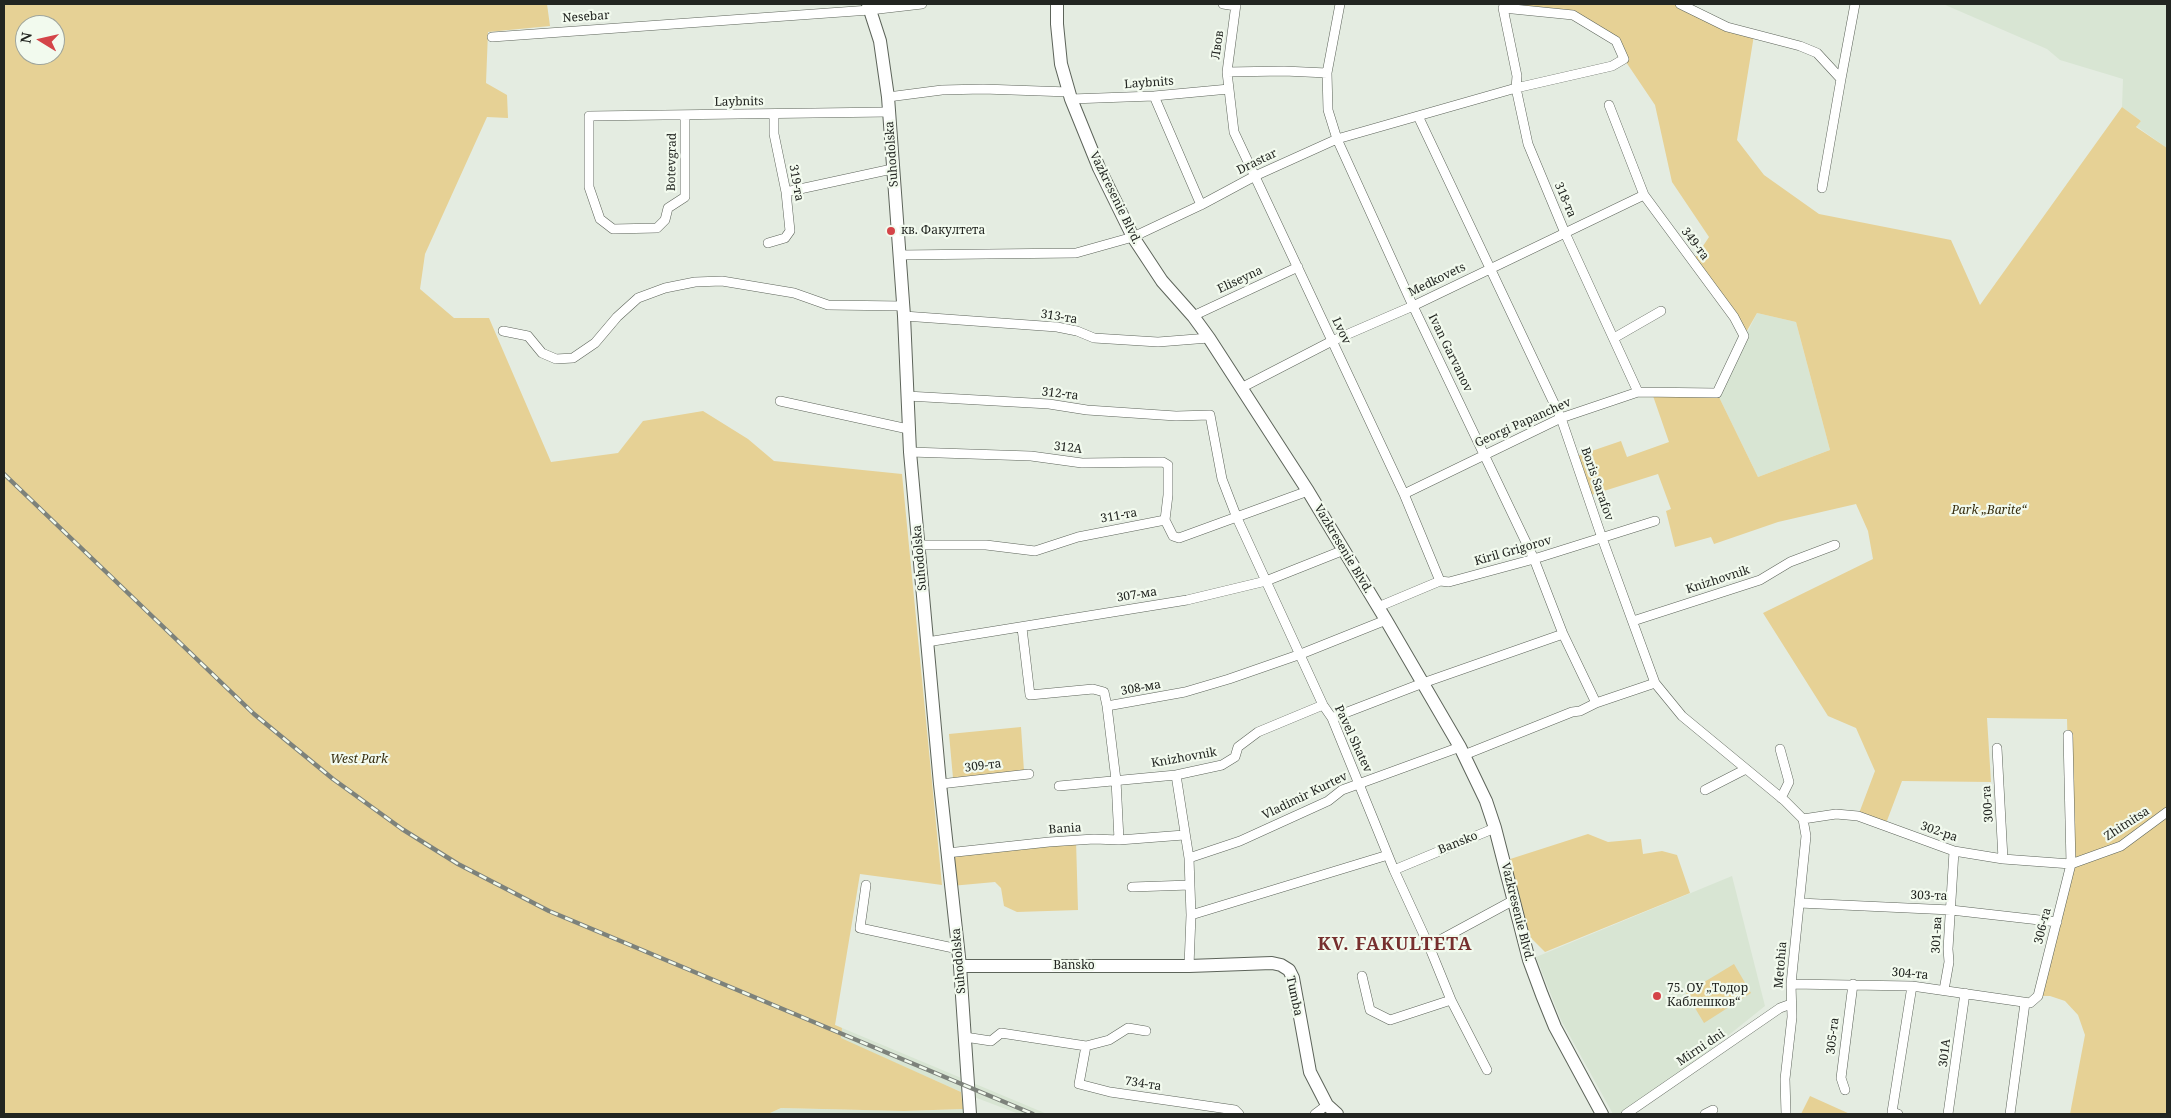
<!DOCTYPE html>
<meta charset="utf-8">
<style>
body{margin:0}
#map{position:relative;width:2171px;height:1118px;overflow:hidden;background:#e4ece1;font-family:"Noto Serif",serif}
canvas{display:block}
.frame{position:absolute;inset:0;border:5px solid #222521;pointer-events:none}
.north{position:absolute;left:15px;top:15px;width:50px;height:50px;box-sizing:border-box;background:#f2faee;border:1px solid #9fa59c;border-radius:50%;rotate:279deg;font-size:14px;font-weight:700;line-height:20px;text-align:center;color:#222521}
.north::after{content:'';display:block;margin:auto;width:18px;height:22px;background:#d44448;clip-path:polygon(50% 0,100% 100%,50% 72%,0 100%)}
</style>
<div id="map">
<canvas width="2171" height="1118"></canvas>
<div class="frame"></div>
<div class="north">N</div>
</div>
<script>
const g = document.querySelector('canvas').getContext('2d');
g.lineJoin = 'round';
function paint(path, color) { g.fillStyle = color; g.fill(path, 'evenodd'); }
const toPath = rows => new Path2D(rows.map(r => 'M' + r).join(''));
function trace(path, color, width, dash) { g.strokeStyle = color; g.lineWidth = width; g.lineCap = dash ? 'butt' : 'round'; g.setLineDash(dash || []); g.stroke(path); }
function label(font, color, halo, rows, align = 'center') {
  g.font = font + ' "Noto Serif",serif'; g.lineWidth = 4.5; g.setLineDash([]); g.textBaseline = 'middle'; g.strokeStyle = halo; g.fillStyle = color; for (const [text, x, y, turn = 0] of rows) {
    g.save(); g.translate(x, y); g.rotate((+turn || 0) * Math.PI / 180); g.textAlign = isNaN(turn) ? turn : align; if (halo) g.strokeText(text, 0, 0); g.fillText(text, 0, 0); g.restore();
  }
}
paint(toPath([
 [1943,4,2167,4,2167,148,2136,126,2141,121,2122,107,2123,79,2060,60,2047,49],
 [1757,313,1796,322,1830,450,1758,477,1717,393],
 [4,467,835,1025,1047,1114,1019,1114,961,1092,767,1006],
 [1732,876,1765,1006,1690,1066,1620,1114,1613,1114,1561,1020,1536,957],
 [781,1108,906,1111,963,1109,963,1114,768,1114]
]), '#d8e5d3');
paint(toPath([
 [4,4,547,4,550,26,488,32,486,83,507,95,508,118,487,117,425,254,420,289,454,318,489,318,551,462,618,453,643,421,703,411,748,439,774,461,902,474,942,885,860,874,835,1025,842,1028,841,1038,961,1092,963,1109,904,1111,781,1108,768,1114,4,1114],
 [25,25,55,25,55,55,25,55],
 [1499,4,1680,4,1754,35,1737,140,1764,175,1819,214,1951,240,1980,305,2122,107,2141,121,2136,127,2167,148,2167,1114,2070,1114,2085,1035,2078,1015,2065,1001,2050,996,2038,996,2071,864,2067,719,1987,718,1991,782,1902,781,1885,826,1858,816,1875,771,1856,728,1828,716,1763,613,1873,559,1868,531,1856,504,1778,522,1714,544,1711,537,1675,547,1666,511,1671,509,1658,474,1588,496,1574,457,1621,441,1627,457,1669,442,1652,393,1717,393,1758,477,1830,450,1796,322,1757,313,1744,336,1693,261,1709,237,1672,182,1655,105,1624,59,1616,41,1573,15,1503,8],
 [1021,727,1024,771,953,778,949,734],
 [1588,834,1608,842,1641,839,1643,854,1662,851,1677,855,1690,893,1545,952,1521,928,1504,861],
 [1076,840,1078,910,1017,912,1004,906,1001,888,995,882,951,886,947,853],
 [1734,964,1751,993,1704,1023,1686,993],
 [1810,1096,1850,1114,1801,1114]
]), '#e6d195');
const street = toPath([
 [1223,4,1236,6],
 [1236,4,1227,72,1234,132,1404,494,1440,581],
 [1340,4,1327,73,1328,110,1337,139,1413,306,1534,559,1563,634,1596,703],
 [1680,4,1727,27,1800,46,1817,53,1841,79,1822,188],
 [492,37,870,10,922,4],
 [1227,72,1284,71,1327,73],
 [1841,79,1855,4],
 [1154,96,1201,205],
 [888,97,942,90,983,89,1069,92],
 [1071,99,1154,96,1229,89],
 [685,115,685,197,668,208,665,220,657,228,613,229,600,219,589,187,589,116,889,112],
 [1418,116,1561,418,1602,538,1655,683,1682,716,1785,801,1803,819],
 [786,192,892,169],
 [768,243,785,238,790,231,786,192,774,134,774,114],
 [899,255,1076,253,1133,237,1201,205,1255,176,1337,139,1516,88,1612,66,1624,59,1616,41,1573,15,1503,8,1517,76,1516,88,1528,144,1565,233,1638,392],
 [904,316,1057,327,1077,331,1094,338,1158,342,1209,338],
 [1193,316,1298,267],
 [503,331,528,336,542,353,556,359,573,358,595,343,617,317,638,298,665,288,695,282,722,281,794,293,828,305,903,306],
 [1614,338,1661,311],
 [1241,388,1332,341,1413,306,1644,195],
 [907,396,1049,404,1087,410,1176,416,1210,415,1222,479,1237,518,1323,705,1332,718,1394,870,1429,946,1451,1000,1487,1070],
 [780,401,908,429],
 [910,452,1031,456,1082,463,1163,462,1168,465,1168,495,1165,520],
 [1404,494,1561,418,1638,392,1717,393,1744,336,1734,317,1644,195,1609,105],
 [1165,520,1173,536,1179,538,1308,491],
 [919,545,986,545,1035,551,1078,537,1165,520],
 [1378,607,1440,581,1449,582,1534,559,1655,521],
 [1633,621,1760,580,1790,562,1835,545],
 [1022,628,1030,695,1093,689,1104,692,1107,706,1116,780,1119,840],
 [927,642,1187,600,1266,581,1344,550],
 [1107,706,1185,692,1229,679,1301,654,1386,620],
 [1332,718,1423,683,1563,634],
 [1997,748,2003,859],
 [1780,749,1789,782,1781,798],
 [1464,755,1572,712,1580,711,1596,703,1655,683],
 [1176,775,1189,858,1191,915,1189,966],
 [940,784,1029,774],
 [1059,786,1176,775,1222,765,1235,757,1238,747,1258,732,1323,705],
 [1705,790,1746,769],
 [1803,819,1836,814,1858,816,1954,851,2003,859,2071,864,2121,846,2167,812],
 [947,853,1049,842,1094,839,1119,840,1184,835],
 [1189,858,1240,841,1328,801,1342,790,1460,747],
 [1394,870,1495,828],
 [866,885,860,928,958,949],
 [1132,887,1190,885],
 [1799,903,1951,910,2057,922],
 [1191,915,1388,855],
 [1429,946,1514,900],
 [1362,976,1370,1010,1390,1020,1451,1000],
 [1791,984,1912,986,2030,1003,2038,996,2071,864,2068,735],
 [1944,990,1949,962,1948,949,1954,851],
 [965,1037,991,1041,1001,1033,1086,1046,1109,1040,1128,1028,1146,1031],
 [1086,1046,1079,1084,1110,1092,1235,1110,1239,1114],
 [1845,1090,1841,1078,1853,984],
 [1315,1114,1327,1105],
 [1626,1114,1780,1008,1791,1004],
 [1705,1114,1713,1110],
 [1786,1114,1785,1079,1792,1017,1791,984,1806,836,1803,819],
 [1898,1114,1892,1112,1912,986],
 [1948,1114,1965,993],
 [2010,1114,2025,1003]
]);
const secondary = toPath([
 [868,4,880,41,888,97,904,316,910,452,940,784,960,966,970,1114],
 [1057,4,1057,24,1061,64,1071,99,1099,168,1133,237,1162,281,1193,316,1209,338,1308,491,1386,620,1460,747,1486,801,1495,828,1529,960,1542,995,1555,1027,1602,1114],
 [960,966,1189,966,1272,963,1281,965,1289,970,1293,978,1310,1072,1327,1105,1337,1114]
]);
trace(street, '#5d645a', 10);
trace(secondary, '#5d645a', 14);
trace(street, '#fff', 9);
trace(secondary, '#fff', 12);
const rail = toPath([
 [4,474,254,714,333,779,402,829,458,864,549,911,1033,1114]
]);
trace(rail, '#7d827b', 4.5);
trace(rail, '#f2faee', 2.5, [8]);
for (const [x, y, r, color] of [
 [891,231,5,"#d44448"],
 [1657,996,5,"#d44448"]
]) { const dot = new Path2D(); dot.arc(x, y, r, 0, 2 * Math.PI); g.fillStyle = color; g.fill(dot); trace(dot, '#f2faee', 2); }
label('12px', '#222521', '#f2faee', [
 ["Nesebar",586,17,-4],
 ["Лвов",1218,45,-82],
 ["Laybnits",1149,83,-4],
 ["Laybnits",739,102,-1],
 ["Suhodolska",892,154,-94],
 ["Botevgrad",672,162,-89],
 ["Drastar",1257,162,-26],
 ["319-та",796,183,80],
 ["Vazkresenie Blvd.",1115,198,64],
 ["318-та",1565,200,67],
 ["349-та",1695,244,53],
 ["Eliseyna",1240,280,-25],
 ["Medkovets",1437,280,-26],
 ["313-та",1059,317,9],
 ["Lvov",1341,331,65],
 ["Ivan Garvanov",1450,353,64],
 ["312-та",1060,394,7],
 ["Georgi Papanchev",1523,423,-24],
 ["312А",1068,448,7],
 ["Boris Sarafov",1597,484,71],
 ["311-та",1119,516,-10],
 ["Vazkresenie Blvd.",1343,549,59],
 ["Kiril Grigorov",1513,551,-16],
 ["Suhodolska",920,558,-95],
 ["Knizhovnik",1718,580,-18],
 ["307-ма",1137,595,-9],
 ["308-ма",1141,688,-10],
 ["Pavel Shatev",1353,739,65],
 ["Knizhovnik",1184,758,-10],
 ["309-та",983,766,-7],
 ["Vladimir Kurtev",1305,796,-26],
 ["300-та",1988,804,-94],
 ["Zhitnitsa",2127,824,-33],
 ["Bania",1065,829,-4],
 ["302-ра",1939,832,19],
 ["Bansko",1458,843,-22],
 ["303-та",1929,896,2],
 ["Vazkresenie Blvd.",1517,912,76],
 ["306-та",2043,926,-76],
 ["301-ва",1937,935,-87],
 ["Suhodolska",959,961,-95],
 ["Metohia",1781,965,-85],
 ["Bansko",1074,966],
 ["304-та",1910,974,5],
 ["Tumba",1294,996,78],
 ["305-та",1833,1036,-83],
 ["Mirni dni",1701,1048,-34],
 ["301А",1945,1053,-83],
 ["734-та",1143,1084,9]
]);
label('12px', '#222521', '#f2faee', [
 ["кв. Факултета",901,231],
 ["75. ОУ „Тодор",1667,989],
 ["Каблешков“",1667,1003]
], 'left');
label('italic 12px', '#362c0d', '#f2faee', [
 ["Park „Barite“",1989,511],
 ["West Park",359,760]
]);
g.letterSpacing = '1px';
label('bold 18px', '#762f2e', '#f2faee', [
 ["KV. FAKULTETA",1395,945]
]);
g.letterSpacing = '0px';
</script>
